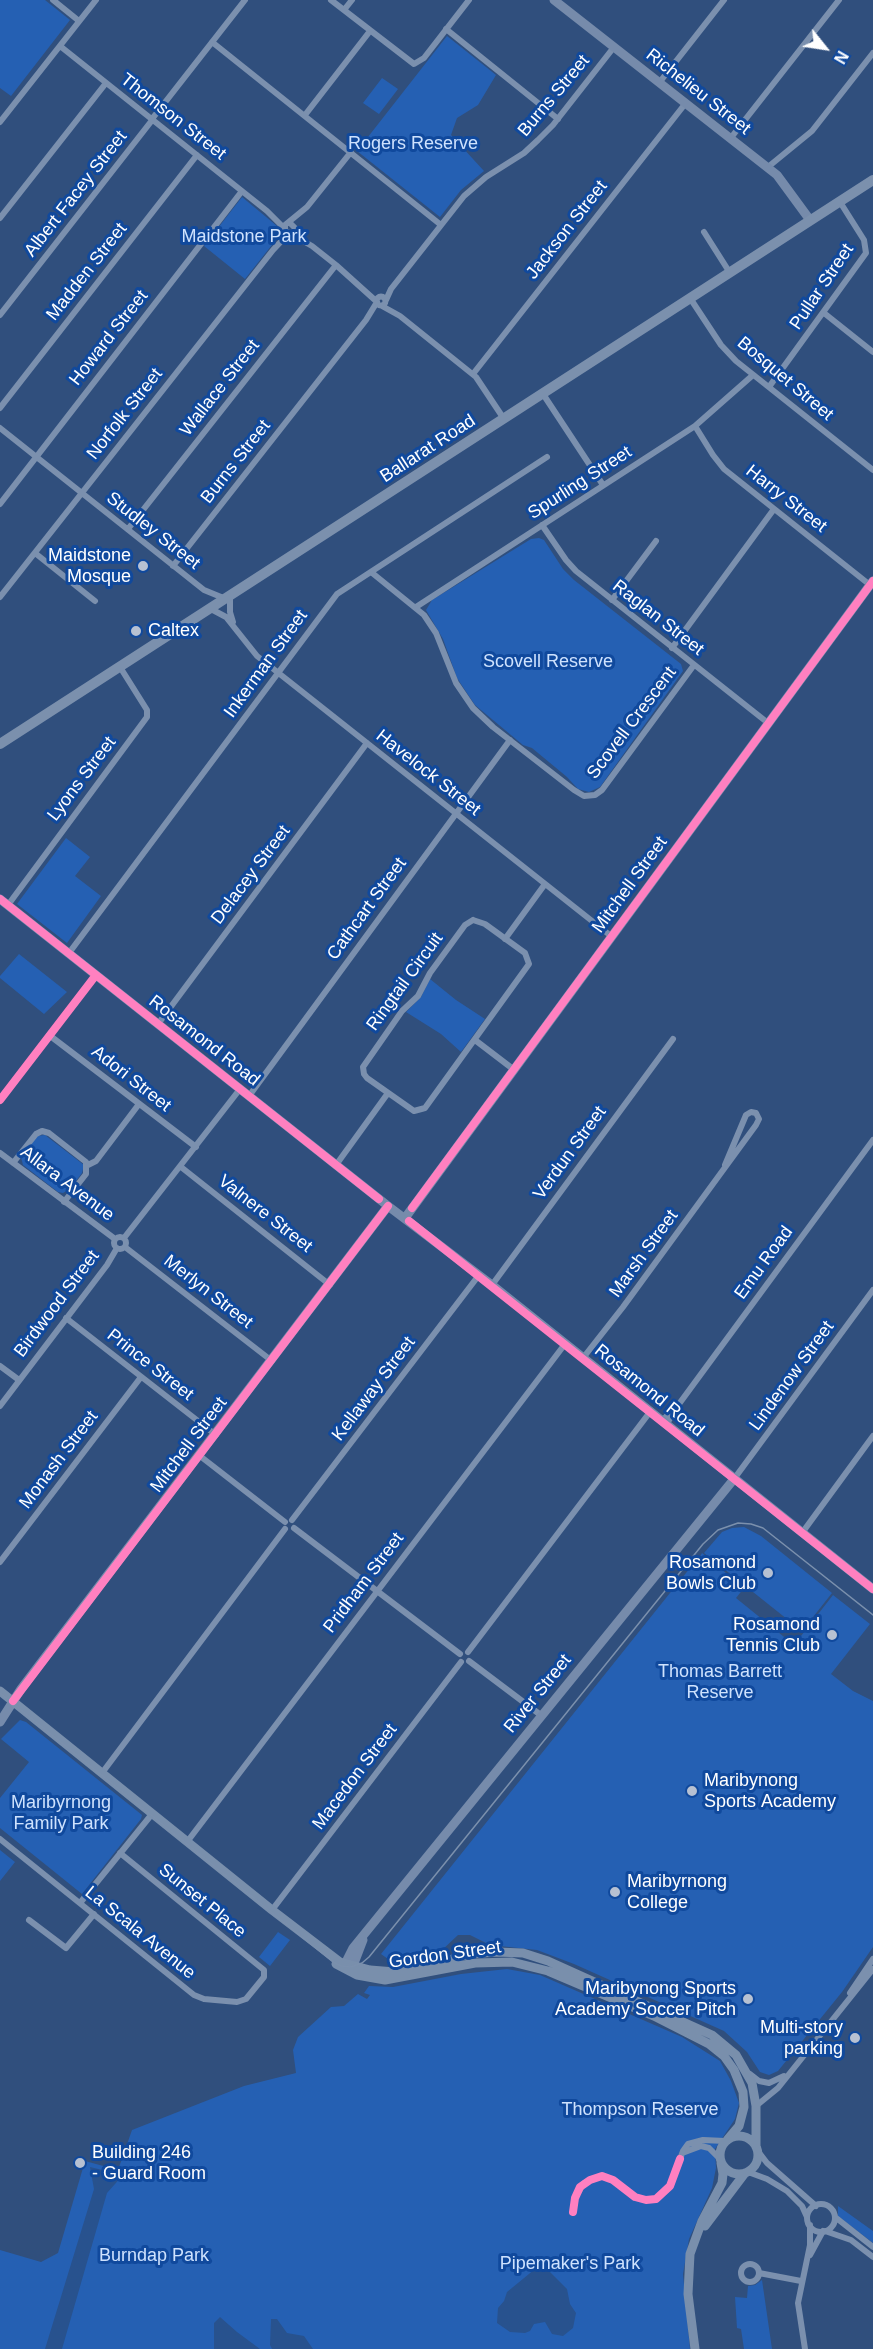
<!DOCTYPE html>
<style>
body{margin:0}
#map{position:relative;width:873px;height:2349px;overflow:hidden;background:#304f7d;font-family:Helvetica,sans-serif}
canvas{display:block}
.north{position:absolute;left:795px;top:18px;width:60px;height:60px;-webkit-text-stroke:4px #10499d;paint-order:stroke;rotate:120deg;font-size:16px;font-weight:700;line-height:24px;text-align:center;color:#fff}
.north::after{content:'';display:block;margin:auto;width:21px;height:27px;background:#fff;clip-path:polygon(50% 0,100% 100%,50% 72%,0 100%)}
</style>
<div id="map">
<canvas width="873" height="2349"></canvas>
<div class="north">N</div>
</div>
<script>
const g = document.querySelector('canvas').getContext('2d');
g.lineJoin = 'round';
function paint(path, color) { g.fillStyle = color; g.fill(path, 'evenodd'); }
const toPath = rows => new Path2D(rows.map(r => 'M' + r).join(''));
function trace(path, color, width, dash) { g.strokeStyle = color; g.lineWidth = width; g.lineCap = dash ? 'butt' : 'round'; g.setLineDash(dash || []); g.stroke(path); }
function label(font, color, halo, rows, align = 'center') {
  g.font = font + ' Helvetica,sans-serif'; g.lineWidth = 6; g.setLineDash([]); g.textBaseline = 'middle'; g.strokeStyle = halo; g.fillStyle = color; for (const [text, x, y, turn = 0] of rows) {
    g.save(); g.translate(x, y); g.rotate((+turn || 0) * Math.PI / 180); g.textAlign = isNaN(turn) ? turn : align; if (halo) g.strokeText(text, 0, 0); g.fillText(text, 0, 0); g.restore();
  }
}
paint(toPath([
 [0,0,45,0,70,20,11,96,0,88],
 [447,36,496,75,478,105,457,118,451,135,484,171,461,190,440,217,357,151],
 [382,78,398,89,379,114,363,103],
 [242,197,283,231,245,279,204,246],
 [539,538,544,540,563,569,574,580,681,664,683,671,600,787,589,792,578,789,567,777,532,748,523,745,475,705,457,678,443,639,426,610,432,600,531,539],
 [66,838,90,857,75,876,101,896,67,943,17,904],
 [19,954,67,992,44,1014,0,978,0,976],
 [430,979,456,1000,485,1019,461,1052,441,1034,406,1012,421,997],
 [45,1135,84,1165,82,1173,70,1189,63,1193,58,1192,23,1165,21,1157,37,1136],
 [744,1527,761,1536,832,1593,802,1631,704,1553,722,1532,732,1528],
 [702,1553,744,1588,736,1598,794,1645,833,1595,870,1624,831,1674,853,1691,873,1701,873,1947,842,1992,778,2071,769,2075,760,2072,747,2052,724,2031,574,1964,537,1950,490,1945,470,1935,458,1935,440,1952,395,1964,381,1954,694,1563,696,1564],
 [20,1720,26,1722,142,1815,141,1819,82,1894,0,1828,0,1798,29,1762,1,1739],
 [0,1850,15,1862,0,1881],
 [278,1932,290,1940,270,1966,259,1957],
 [507,1969,540,1975,682,2037,720,2061,731,2081,739,2103,735,2119,715,2149,716,2168,712,2188,689,2239,683,2274,690,2349,0,2349,0,2250,41,2262,58,2253,85,2161,118,2170,132,2130,244,2086,296,2073,293,2050,298,2037,331,2007,344,2006,358,1994,367,1999,370,1995,364,1993,369,1986,393,1987,461,1974],
 [838,2206,873,2231,873,2243,838,2216],
 [762,2280,772,2349,744,2349,741,2329,737,2328,735,2297,747,2298,748,2286,755,2285]
]), '#2560b3');
paint(toPath([
 [90,2167,123,2175,107,2193,62,2349,45,2349,94,2189],
 [535,2269,549,2271,567,2289,570,2304,576,2313,573,2328,563,2336,552,2334,545,2322,534,2324,530,2331,525,2333,510,2332,497,2323,498,2308,504,2301,507,2292],
 [220,2317,237,2332,260,2349,214,2349,214,2323],
 [271,2319,277,2319,287,2333,304,2336,313,2349,272,2349,270,2345]
]), '#28528e');
trace(toPath([
 [53,0,79,21],
 [331,0,414,64,424,58,469,0],
 [344,10,352,0],
 [446,29,558,119],
 [212,42,441,225],
 [60,46,267,211,284,228],
 [659,83,724,0],
 [305,115,370,31],
 [152,119,245,0],
 [0,122,96,0],
 [730,139,839,0],
 [768,167,812,131,873,53],
 [0,218,106,83],
 [290,223,295,228,294,232,290,234,285,230,285,225,307,207,351,152],
 [704,232,730,273],
 [291,234,312,246,336,265,376,301],
 '376.5 301a4.5 4.5 0 1 1 9 0a4.5 4.5 0 1 1-9 0Z',
 [690,298,721,345,736,361,873,470],
 [386,300,391,289,464,196,486,177,524,153,538,140,553,125,614,47],
 [382,306,400,316,476,377,504,419],
 [824,313,873,352],
 [0,315,153,119],
 [473,374,685,104],
 [769,387,866,253,864,240,840,202],
 [543,394,603,485],
 [0,408,197,155],
 [695,426,713,455,724,469,870,585],
 [0,428,204,590,226,599],
 [0,504,242,191],
 [542,525,566,560,576,571,768,723],
 [128,529,336,265],
 [35,553,95,601],
 [173,566,366,320,377,302],
 [371,572,424,615,436,633,456,683,473,708,493,727,574,790,584,796,595,795,602,790,694,665],
 [0,597,273,250,288,234],
 [230,597,230,612,233,622],
 [612,600,656,541],
 [416,607,695,426,753,375],
 [211,609,226,617,257,656,611,936],
 [672,648,774,509],
 [8,905,147,717,147,710,120,667],
 [473,920,485,924,525,953,529,964,425,1108,414,1111,367,1078,364,1074,363,1067,402,1011,418,996,430,973,465,925,473,920],
 [505,939,545,884],
 [69,953,337,594,547,457],
 [158,1024,367,743],
 [49,1035,196,1147],
 [475,1040,513,1069],
 [249,1096,510,740],
 [0,1100,96,975],
 [0,1153,115,1239],
 [13,1163,36,1134,42,1131,49,1133,86,1162,86,1174,64,1202],
 [88,1165,96,1161,139,1104],
 [336,1165,388,1093],
 [181,1167,330,1285],
 '114 1243a6 6 0 1 1 12 0a6 6 0 1 1-12 0Z',
 [124,1238,240,1089],
 [125,1247,272,1361],
 [492,1285,673,1039],
 [66,1318,216,1435],
 [583,1358,623,1307,756,1125,759,1119,756,1113,751,1112,746,1115,725,1165],
 [0,1366,19,1380],
 [0,1406,107,1265,117,1248],
 [662,1421,676,1406],
 [666,1425,679,1404,873,1140],
 [200,1456,285,1522],
 [734,1479,873,1290],
 [292,1520,479,1275],
 [294,1528,460,1654],
 [802,1533,873,1436],
 [0,1562,141,1377],
 [468,1652,650,1412],
 [469,1661,542,1716],
 [102,1773,285,1529],
 [0,1839,194,1995,204,1999,237,2002,246,1999,264,1977,264,1970,120,1853],
 [187,1842,565,1344],
 [80,1903,152,1814],
 [272,1910,461,1662],
 [29,1920,66,1948,94,1914],
 [850,1993,873,1959],
 [750,2074,759,2081,769,2083,784,2076],
 [756,2106,778,2088,873,1969],
 [757,2150,767,2163,816,2206],
 [685,2152,701,2146,709,2148,720,2159],
 [748,2172,767,2179,787,2191,802,2206,807,2217],
 [575,2198,584,2183,602,2176,613,2180,635,2197,646,2200,656,2199,670,2186,683,2151,688,2144,703,2140,725,2141],
 '807 2218a14 14 0 1 1 28 0a14 14 0 1 1-28 0Z',
 [835,2217,873,2247],
 [825,2231,851,2240,873,2257],
 [810,2255,823,2231],
 '741 2273a9 9 0 1 1 18 0a9 9 0 1 1-18 0Z',
 [759,2273,801,2281],
 [805,2349,798,2303,810,2245,810,2225]
]), '#7b90ae', 6);
trace(toPath([
 [554,0,777,175,810,220],
 [0,899,388,1206,492,1285,873,1589],
 [405,1218,873,581],
 [0,1722,21,1689,388,1206],
 [345,1964,353,1948,734,1479],
 [353,1966,363,1940]
]), '#768bab', 9);
trace(toPath([
 [0,1691,272,1910,340,1962,370,1970,395,1972,429,1966,469,1954,497,1952,523,1953,548,1961,712,2035,736,2055,752,2083,756,2106,756,2147],
 [336,1964,357,1975,385,1980,475,1963,512,1962,548,1971,654,2016,709,2044,724,2056,734,2070,743,2092,744,2107,739,2126,728,2139],
 '720 2155a19 19 0 1 1 38 0a19 19 0 1 1-38 0Z',
 [705,2226,745,2173],
 [695,2349,688,2294,690,2254,702,2221,722,2183,723,2174,721,2163]
]), '#798fac', 9);
trace(toPath([
 [0,744,873,180]
]), '#7b90ad', 10);
trace(toPath([
 [0,1693,333,1962,341,1966,351,1967,362,1963,369,1957,703,1544,718,1530,738,1523,751,1524,763,1528,873,1615]
]), '#7b90ad', 1.5);
trace(toPath([
 [0,899,379,1199],
 [0,1100,96,975],
 [412,1208,873,581],
 [409,1221,873,1589],
 [13,1701,388,1206],
 [573,2212,575,2198,580,2187,590,2180,602,2176,613,2180,635,2197,646,2200,656,2199,670,2186,680,2159]
]), '#ff80c0', 8);
for (const [x, y, r, color] of [
 [143,566,6,"#b7c1d2"],
 [136,631,6,"#b7c1d2"],
 [768,1573,6,"#b7c1d2"],
 [832,1635,6,"#b7c1d2"],
 [692,1791,6,"#b7c1d2"],
 [615,1892,6,"#b7c1d2"],
 [748,1999,6,"#b7c1d2"],
 [855,2038,6,"#b7c1d2"],
 [80,2163,6,"#b7c1d2"]
]) { const dot = new Path2D(); dot.arc(x, y, r, 0, 2 * Math.PI); g.fillStyle = color; g.fill(dot); trace(dot, '#10499d', 2); }
label('18px', '#fff', '#10499d', [
 ["Richelieu Street",698,92,38],
 ["Burns Street",554,96,-50],
 ["Thomson Street",173,117,38],
 ["Albert Facey Street",76,194,-52],
 ["Jackson Street",567,230,-52],
 ["Madden Street",87,272,-52],
 ["Pullar Street",822,287,-56],
 ["Howard Street",109,338,-52],
 ["Bosquet Street",785,379,40],
 ["Wallace Street",220,388,-52],
 ["Norfolk Street",125,414,-52],
 ["Ballarat Road",428,449,-33],
 ["Burns Street",236,462,-52],
 ["Spurling Street",580,483,-33],
 ["Harry Street",786,499,38],
 ["Studley Street",153,531,38],
 ["Raglan Street",658,618,38],
 ["Inkerman Street",266,664,-54],
 ["Scovell Crescent",632,723,-53],
 ["Havelock Street",428,773,38],
 ["Lyons Street",82,779,-53],
 ["Delacey Street",251,875,-53],
 ["Mitchell Street",630,885,-54],
 ["Cathcart Street",367,909,-54],
 ["Ringtail Circuit",405,982,-54],
 ["Rosamond Road",204,1041,38],
 ["Adori Street",131,1079,38],
 ["Verdun Street",570,1153,-54],
 ["Allara Avenue",67,1184,37],
 ["Valnere Street",265,1214,38],
 ["Marsh Street",644,1254,-54],
 ["Emu Road",764,1263,-54],
 ["Merlyn Street",208,1292,38],
 ["Birdwood Street",57,1304,-53],
 ["Prince Street",150,1365,38],
 ["Lindenow Street",792,1376,-54],
 ["Kellaway Street",374,1389,-53],
 ["Rosamond Road",649,1391,39],
 ["Mitchell Street",189,1445,-53],
 ["Monash Street",59,1460,-53],
 ["Pridham Street",364,1583,-53],
 ["River Street",538,1694,-51],
 ["Macedon Street",355,1777,-53],
 ["Sunset Place",202,1901,39],
 ["La Scala Avenue",140,1933,39],
 ["Gordon Street",445,1955,-8]
]);
label('18px', '#cee2fe', '#10499d', [
 ["Rogers Reserve",413,144],
 ["Maidstone Park",244,237],
 ["Scovell Reserve",548,662],
 ["Thomas Barrett",720,1672],
 ["Reserve",720,1693],
 ["Maribyrnong",61,1803],
 ["Family Park",61,1824],
 ["Thompson Reserve",640,2110],
 ["Burndap Park",154,2256],
 ["Pipemaker's Park",570,2264]
]);
label('18px', '#fff', '#10499d', [
 ["Maidstone",131,556],
 ["Mosque",131,577],
 ["Caltex",148,631,"left"],
 ["Rosamond",756,1563],
 ["Bowls Club",756,1584],
 ["Rosamond",820,1625],
 ["Tennis Club",820,1646],
 ["Maribynong",704,1781,"left"],
 ["Sports Academy",704,1802,"left"],
 ["Maribyrnong",627,1882,"left"],
 ["College",627,1903,"left"],
 ["Maribynong Sports",736,1989],
 ["Academy Soccer Pitch",736,2010],
 ["Multi-story",843,2028],
 ["parking",843,2049],
 ["Building 246",92,2153,"left"],
 ["- Guard Room",92,2174,"left"]
], 'right');
</script>
